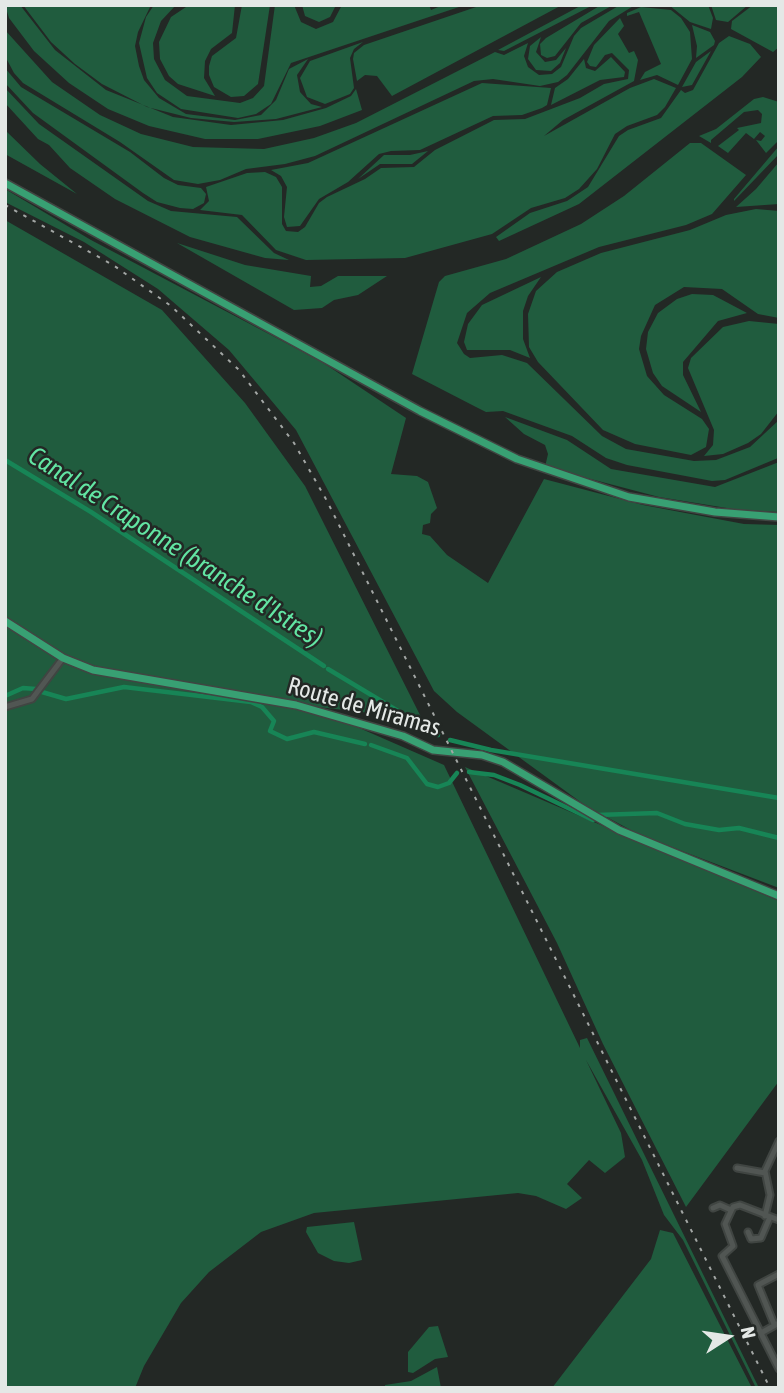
<!DOCTYPE html>
<style>
body{margin:0}
#map{position:relative;width:784px;height:1393px;overflow:hidden;background:#232825;font-family:"Asap Condensed",sans-serif}
canvas{display:block}
.frame{position:absolute;inset:0;border:7px solid #e4e8e6;pointer-events:none}
.north{position:absolute;left:693px;top:1302px;width:70px;height:70px;-webkit-text-stroke:5px #232825;paint-order:stroke;rotate:78deg;font-size:19px;font-weight:700;line-height:28px;text-align:center;color:#e4e8e6}
.north::after{content:'';display:block;margin:auto;width:24px;height:32px;background:#e4e8e6;clip-path:polygon(50% 0,100% 100%,50% 72%,0 100%)}
</style>
<div id="map">
<canvas width="784" height="1393"></canvas>
<div class="frame"></div>
<div class="north">N</div>
</div>
<script>
const g = document.querySelector('canvas').getContext('2d');
g.lineJoin = 'round';
function paint(path, color) { g.fillStyle = color; g.fill(path, 'evenodd'); }
const toPath = rows => new Path2D(rows.map(r => 'M' + r).join(''));
function trace(path, color, width, dash) { g.strokeStyle = color; g.lineWidth = width; g.lineCap = dash ? 'butt' : 'round'; g.setLineDash(dash || []); g.stroke(path); }
function label(font, color, halo, rows, align = 'center') {
  g.font = font + ' "Asap Condensed",sans-serif'; g.lineWidth = 5; g.setLineDash([]); g.textBaseline = 'middle'; g.strokeStyle = halo; g.fillStyle = color; for (const [text, x, y, turn = 0] of rows) {
    g.save(); g.translate(x, y); g.rotate((+turn || 0) * Math.PI / 180); g.textAlign = isNaN(turn) ? turn : align; if (halo) g.strokeText(text, 0, 0); g.fillText(text, 0, 0); g.restore();
  }
}
paint(toPath([
 [5,5,20,5,55,50,106,90,173,117,231,125,283,120,326,108,351,96,356,89,362,110,320,126,258,139,205,139,149,126,108,109,69,83,34,51,9,18],
 [23,5,151,5,138,32,135,46,139,66,144,80,159,98,186,114,235,120,261,115,276,100,289,69,308,59,297,75,300,92,311,104,322,107,276,119,234,122,191,118,147,107,102,84,75,64,51,42],
 [154,5,176,5,161,21,153,43,154,59,165,80,187,96,240,103,253,98,264,86,275,5,294,5,301,22,316,29,333,22,342,5,429,5,431,10,443,5,465,5,291,63,271,104,256,114,238,118,181,109,157,93,147,78,139,43,146,17],
 [235,5,232,33,211,49,205,61,204,78,215,96,178,84,169,76,160,59,159,42,171,17,189,5],
 [242,5,270,5,258,84,244,96,231,97,214,87,209,75,209,66,212,56,236,38],
 [302,5,336,5,330,17,319,22,305,16],
 [482,5,562,5,392,96,377,76,365,75,357,81,353,59,354,53,364,45],
 [582,5,593,5,504,51,498,50],
 [601,5,613,5,581,23,555,56,547,58,541,55,540,44,546,38],
 [620,5,635,5,609,21,567,75,558,82,540,86,493,79,474,81,315,156,285,164,246,169,220,180,198,184,174,180,120,142,23,83,14,73,5,56,5,30,52,82,100,115,141,134,193,147,264,149,314,138,356,123,495,52,504,55,528,43,524,56,528,67,539,75,552,74,561,67,574,36,581,28],
 [669,5,708,5,713,18,711,29,690,22],
 [711,5,748,5,728,22,716,20],
 [753,5,779,5,779,47,773,52,731,29,732,21],
 [641,7,671,10,681,18,690,32,692,59,678,85,657,75,640,80,645,72,661,64,639,12,627,16,627,13],
 [620,18,624,26,618,34,629,53,634,51,638,60,634,81,563,120,544,136,630,88,654,79,676,88,665,107,657,115,627,126,615,134,597,169,579,189,565,198,531,208,492,234,405,258,306,260,276,250,242,215,200,210,209,201,206,187,247,173,265,172,276,177,282,187,282,224,286,231,298,232,305,227,319,203,327,197,365,179,381,168,414,167,435,150,494,120,525,119,580,98,604,84,628,79,629,70,612,53,605,55,596,67,590,66,587,62,594,45],
 [692,25,710,32,715,41,714,45,696,58,697,46],
 [729,36,750,44,761,57,742,77,579,204,499,241,496,237,530,213,567,201,588,187,619,136,628,130,661,118,681,90,685,93,693,90,719,43],
 [541,37,536,52,545,62,556,60,566,48,560,63,551,71,536,70,528,59,530,46],
 [363,42,354,49,350,58,354,88,350,94,325,104,307,97,300,78,310,61],
 [711,51,692,85,682,87,696,62],
 [611,57,625,72,624,77,600,80,551,105,555,88,568,79,584,59,586,68,595,71],
 [5,68,21,87,130,152,164,178,178,185,201,188,206,194,204,203,193,209,180,208,157,202,143,193,33,113,5,83],
 [482,83,551,88,547,105,542,108,522,115,493,116,420,150,391,151,379,154,348,182,319,199,300,226,287,227,284,217,287,187,281,176,271,170,308,163],
 [5,88,39,124,148,201,171,211,237,217,274,253,289,260,265,258,190,237,115,199,70,168,49,145,38,139,5,103],
 [763,97,779,102,779,140,766,153,756,140,761,141,765,136,760,132,754,139,746,133,728,153,718,146,739,130,737,128,761,123,762,114,758,110,744,112,711,140,711,143,699,136,716,129,754,99],
 [5,130,40,164,77,194,5,154],
 [690,143,701,143,746,175,712,214,686,225,599,247,490,293,467,313,457,343,464,354,470,358,502,355,527,363,602,436,626,449,694,461,716,460,750,447,779,420,778,458,725,480,712,481,627,465,606,458,572,436,503,411,486,412,476,407,412,374,439,282,445,276,506,259,581,224,624,196],
 [779,146,779,154,734,201,734,199],
 [428,151,412,164,380,164,358,179,384,155,410,155],
 [779,162,779,204,736,207,756,189],
 [5,189,91,240,322,362,406,418,391,474,417,476,428,482,437,508,431,514,430,523,423,525,422,534,430,536,447,555,488,583,544,479,643,505,744,524,779,525,779,888,640,835,586,806,457,712,434,691,296,430,229,350,158,289,84,242,5,202],
 [756,209,779,211,779,318,758,314,722,289,684,287,655,305,641,336,639,349,647,376,664,395,702,419,709,429,706,447,691,455,635,444,603,430,538,362,529,347,528,314,536,291,557,272,601,253,690,230,726,215],
 [5,220,162,310,245,403,305,486,422,719,309,706,444,765,580,1048,580,1040,587,1038,759,1388,756,1388,683,1240,664,1215,642,1160,586,1060,621,1133,625,1157,605,1173,589,1160,567,1184,582,1198,566,1209,536,1196,518,1193,314,1213,261,1232,209,1272,181,1303,144,1366,135,1388,5,1388],
 [177,243,245,265,311,276,310,287,321,286,338,276,387,276,358,295,334,300,322,308,294,310],
 [541,277,528,296,523,311,523,339,530,358,510,350,467,350,464,342,468,324,482,305],
 [692,294,713,295,747,313,718,321,683,362,683,375,701,412,662,386,653,373,646,349,648,332,658,313,677,299],
 [749,321,779,324,779,411,761,434,748,443,723,454,704,456,713,445,714,430,688,368,691,358,723,327],
 [505,417,567,440,611,469,715,487,779,462,779,512,739,510,659,497,545,467,548,454,545,445,524,434],
 [465,767,779,901,779,1081,686,1207,603,1044,557,943],
 [354,1222,362,1260,349,1263,334,1261,318,1253,306,1232,307,1227],
 [660,1230,673,1233,752,1388,552,1388,651,1259],
 [438,1326,448,1357,435,1359,413,1373,408,1372,408,1352,429,1327],
 [437,1367,441,1388,385,1388,385,1385,411,1381]
]), '#205c3e');
trace(toPath([
 [5,460,91,512,324,666],
 [328,669,438,735],
 [42,692,66,699,124,687,251,702,262,707,274,721,270,731,287,739,314,732,365,744],
 [5,696,23,688,36,689],
 [450,740,491,750,779,798],
 [371,745,407,758,427,784,438,787,449,783,457,773],
 [469,772,494,775,520,785,593,820],
 [597,815,657,813,685,824,719,830,739,828,779,838]
]), '#178556', 4.5);
const minor = toPath([
 [5,707,32,699,63,658],
 [737,1168,765,1173],
 [713,1208,720,1205,731,1210],
 [765,1216,770,1195,765,1171,779,1141],
 [779,1220,740,1205,733,1207,725,1224,733,1246,722,1256,779,1369],
 [748,1232,751,1239,761,1238,770,1217],
 [774,1324,758,1285,779,1274],
 [761,1333,779,1323]
]);
const major = toPath([
 [5,183,420,411,517,459,629,497,715,512,779,517],
 [5,621,63,658,93,670,296,705,403,736,433,750,482,755,503,762,619,830,779,896]
]);
trace(minor, '#404542', 9);
trace(major, '#404542', 10);
trace(minor, '#515653', 5);
trace(major, '#38a073', 7);
trace(toPath([
 [5,205,113,265,171,306,239,370,294,443,327,501,770,1388]
]), '#a3a7a5', 2, [3.5, 7]);
label('24px', '#e4e8e6', '#232825', [
 ["Route de Miramas",364,707,16]
]);
label('italic 26px', '#62e5a3', '#232825', [
 ["Canal de Craponne (branche d'Istres)",175,547,33]
]);
</script>
